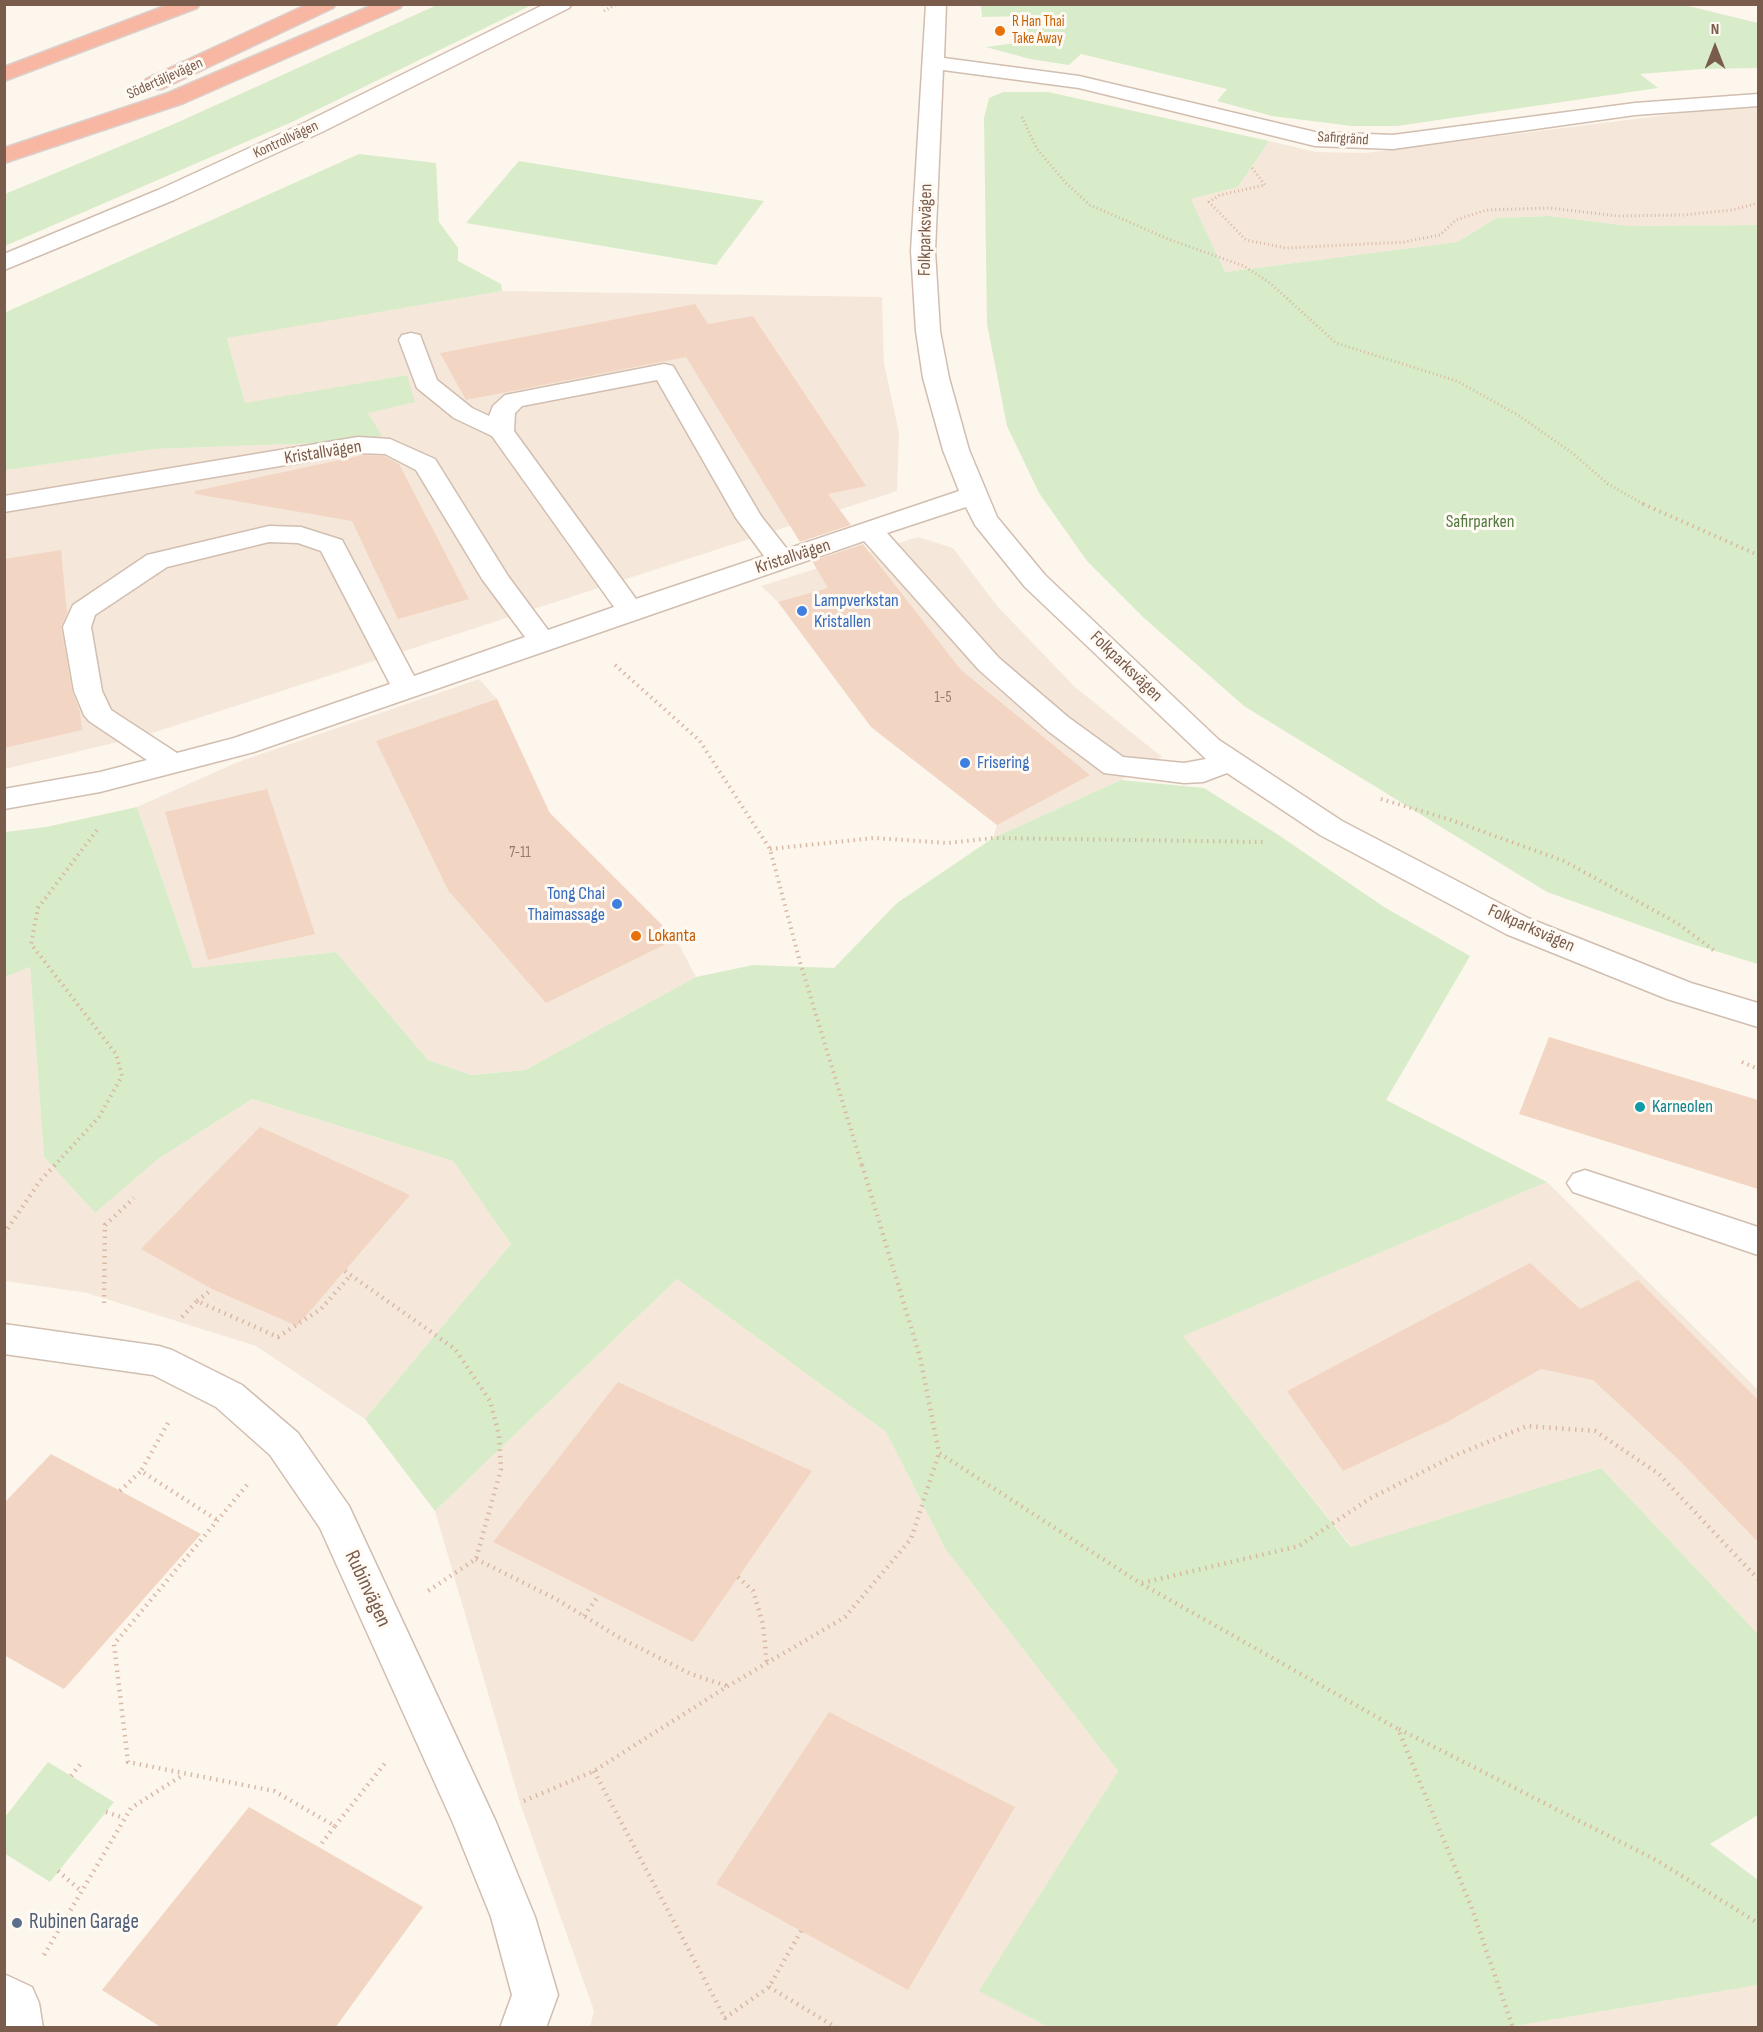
<!DOCTYPE html>
<meta charset="utf-8">
<style>
body{margin:0}
#map{position:relative;width:1763px;height:2032px;overflow:hidden;background:#fdf6ec;font-family:"Sofia Sans Condensed",sans-serif}
canvas{display:block}
.frame{position:absolute;inset:0;border:6px solid #7a5c4d;pointer-events:none}
.north{position:absolute;left:1685px;top:18px;width:60px;height:60px;-webkit-text-stroke:4px #fffaf3;paint-order:stroke;rotate:0deg;font-size:16px;font-weight:700;line-height:24px;text-align:center;color:#7a5c4d}
.north::after{content:'';display:block;margin:auto;width:21px;height:27px;background:#7a5c4d;clip-path:polygon(50% 0,100% 100%,50% 72%,0 100%)}
</style>
<div id="map">
<canvas width="1763" height="2032"></canvas>
<div class="frame"></div>
<div class="north">N</div>
</div>
<script>
const g = document.querySelector('canvas').getContext('2d');
g.lineJoin = 'round';
function paint(path, color) { g.fillStyle = color; g.fill(path, 'evenodd'); }
const toPath = rows => new Path2D(rows.map(r => 'M' + r).join(''));
function trace(path, color, width, dash) { g.strokeStyle = color; g.lineWidth = width; g.lineCap = dash ? 'butt' : 'round'; g.setLineDash(dash || []); g.stroke(path); }
function label(font, color, halo, rows, align = 'center') {
  g.font = font + ' "Sofia Sans Condensed",sans-serif'; g.lineWidth = 6; g.setLineDash([]); g.textBaseline = 'middle'; g.strokeStyle = halo; g.fillStyle = color; for (const [text, x, y, turn = 0] of rows) {
    g.save(); g.translate(x, y); g.rotate((+turn || 0) * Math.PI / 180); g.textAlign = isNaN(turn) ? turn : align; if (halo) g.strokeText(text, 0, 0); g.fillText(text, 0, 0); g.restore();
  }
}
paint(toPath([
 [1722,108,1758,108,1758,225,1629,226,1550,216,1496,218,1457,242,1225,272,1191,199,1238,187,1269,141,1316,152,1365,153],
 [502,291,882,297,884,363,899,433,897,491,143,736,5,769,4,470,155,449,348,442,381,436,368,413,407,375,245,404,227,337],
 [918,537,953,548,998,607,1075,687,1162,757,1121,780,993,838,997,825,876,731,905,714,886,693,853,703,778,602,761,586],
 [479,679,497,699,552,817,536,845,564,827,676,939,696,977,525,1070,470,1075,428,1060,336,952,193,968,137,807,238,762],
 [30,967,44,1157,95,1213,158,1159,252,1099,453,1161,511,1244,365,1419,256,1346,87,1293,5,1281,5,977],
 [1547,1182,1758,1390,1758,1634,1601,1468,1352,1547,1182,1336],
 [677,1279,886,1432,946,1550,1118,1771,980,1991,1048,2027,590,2027,594,2011,520,1803,435,1511],
 [1758,1985,1758,2027,1509,2027]
]), '#f5e8da');
paint(toPath([
 [437,5,532,5,292,122,5,246,5,194,174,124],
 [981,5,1684,5,1758,23,1758,68,1702,69,1640,74,1658,88,1397,126,1352,126,1272,116,1217,101,1227,89,1081,54,1069,65,1030,59,986,47,1023,42,1026,16,982,17],
 [1003,92,1048,92,1269,141,1238,187,1191,199,1225,272,1457,242,1496,218,1550,216,1629,226,1758,225,1758,964,1692,944,1547,892,1244,706,1144,618,1087,561,1039,493,1007,426,987,324,984,118,989,98],
 [359,154,436,163,439,222,458,248,458,261,501,284,502,291,227,338,245,403,407,375,415,402,368,413,382,436,348,442,155,449,5,470,4,313],
 [519,161,764,201,716,265,466,223],
 [1121,780,1204,788,1277,834,1384,907,1470,956,1386,1100,1547,1182,1183,1336,1351,1547,1601,1468,1758,1634,1758,1815,1710,1844,1758,1880,1758,1985,1509,2027,1048,2027,979,1991,1118,1771,946,1550,886,1432,677,1279,435,1511,365,1419,511,1244,453,1161,252,1099,158,1159,95,1213,44,1157,30,967,5,977,5,832,46,827,137,807,193,968,336,952,428,1060,471,1075,525,1070,696,977,753,965,834,968,897,903,993,838],
 [48,1762,114,1802,50,1882,4,1853,5,1817]
]), '#d8ecc9');
paint(toPath([
 [695,304,708,324,753,316,866,486,828,494,851,525,800,542,686,357,466,400,440,353],
 [363,455,384,456,399,464,469,599,398,619,352,521,195,494,195,491],
 [863,544,961,670,1090,775,997,825,871,727,778,602,828,588,812,561],
 [61,550,67,613,61,627,72,691,80,712,82,730,4,748,4,559],
 [497,699,549,812,676,939,546,1003,448,890,376,741],
 [267,789,315,934,208,960,165,812],
 [1549,1037,1758,1100,1758,1189,1519,1114],
 [260,1127,410,1195,297,1326,212,1289,141,1249],
 [1530,1263,1580,1309,1638,1280,1758,1400,1758,1542,1680,1461,1593,1380,1541,1369,1447,1422,1343,1471,1287,1391],
 [618,1382,812,1471,693,1642,493,1542],
 [51,1454,201,1534,64,1689,4,1655,4,1503],
 [829,1712,1015,1807,908,1990,716,1884],
 [249,1807,423,1907,335,2028,162,2028,102,1990]
]), '#f3d5c3');
const minor = toPath([
 [545,4,572,4,569,8,322,132,174,200,4,270,4,254,158,190,306,122,545,4],
 [926,4,946,4,944,58,1079,76,1315,132,1393,135,1635,103,1758,94,1758,106,1635,115,1393,149,1315,146,1079,88,943,70,935,251,940,331,949,378,969,450,997,517,1045,575,1219,740,1342,821,1528,918,1691,983,1758,1003,1758,1027,1667,999,1506,934,1320,835,1227,773,1203,782,1184,783,1104,773,1048,731,979,670,864,541,254,752,100,792,4,809,4,789,100,772,147,760,89,721,84,715,74,691,63,627,73,605,147,555,269,526,301,527,342,540,414,676,525,637,482,579,416,470,385,454,358,453,4,512,4,496,358,437,390,439,435,459,508,576,548,630,614,607,492,436,454,418,417,388,399,340,402,335,411,333,420,335,437,380,472,408,489,416,493,406,505,395,664,364,673,366,761,516,787,549,959,491,943,450,923,378,916,331,911,251,926,4],
 [657,380,736,518,764,556,636,599,514,431,515,413,522,406,657,380],
 [966,507,975,525,1025,587,1206,759,1184,763,1123,757,1068,717,999,658,887,533,966,507],
 [269,542,298,543,321,551,390,684,234,738,177,753,111,710,102,691,91,627,95,615,167,567,269,542],
 [1585,1170,1758,1227,1758,1255,1573,1192,1567,1183,1573,1174,1585,1170],
 [4,1324,159,1346,172,1350,242,1385,298,1433,349,1506,496,1822,535,1917,558,1995,546,2028,500,2028,512,1995,491,1917,453,1823,320,1528,270,1455,216,1407,153,1375,4,1354,4,1324],
 [4,1974,32,1987,39,2003,43,2028,4,2028,4,1974]
]);
const highway = toPath([
 [170,4,200,4,197,8,4,81,4,67,170,4],
 [308,4,336,4,333,8,162,89,146,89,143,84,146,79,308,4],
 [375,4,403,4,400,8,184,103,4,163,4,148,168,93,375,4]
]);
trace(minor, '#d1beb0', 3);
trace(highway, '#dad1cd', 3);
trace(toPath([
 [604,11,617,4],
 [1022,117,1037,149,1065,182,1090,205,1168,239,1244,266,1270,283,1336,343,1457,381,1518,415,1571,452,1608,484,1645,505],
 [1252,168,1265,185,1220,195,1209,202,1246,240,1286,248,1404,242,1440,235,1456,220,1486,210,1550,208,1618,216,1683,215,1732,210,1758,203]
]), '#d9b8a5', 3, [1, 3]);
trace(toPath([
 [1643,504,1758,555],
 [615,665,699,740,770,849,800,962,862,1166],
 [1381,799,1448,819,1564,861,1677,923,1716,952],
 [770,849,874,838,948,843,993,838,1265,842],
 [1742,1062,1758,1069],
 [54,1166,99,1117,122,1076,116,1054,31,944,38,908,97,830]
]), '#d9b8a5', 4, [1.5, 4.5]);
trace(toPath([
 [862,1165,920,1357,939,1453,1140,1583,1398,1729,1471,1906,1513,2028],
 [4,1234,40,1181,55,1165],
 [345,1271,455,1349,490,1401,499,1435,501,1469,476,1559,428,1591],
 [197,1301,212,1289],
 [104,1303,105,1225,134,1198],
 [182,1317,197,1301,278,1337,321,1309,350,1276],
 [168,1423,141,1471,217,1520],
 [247,1485,114,1644,128,1762,274,1791,335,1826,319,1847],
 [120,1491,141,1471],
 [476,1559,556,1599,620,1638,691,1674,727,1686],
 [738,1577,753,1591,763,1624,767,1664],
 [1142,1583,1299,1546,1369,1499,1456,1455,1527,1426,1595,1431,1659,1474,1758,1579],
 [584,1616,599,1595],
 [1399,1729,1656,1860,1758,1923],
 [594,1771,725,2018,769,1987,801,1931],
 [71,1776,82,1762],
 [524,1801,594,1771,728,1686,845,1617,911,1539,939,1453],
 [106,1812,124,1818],
 [335,1826,386,1762],
 [58,1871,81,1891],
 [44,1955,131,1808,183,1775],
 [769,1987,837,2028]
]), '#d9b8a5', 4.5, [1.5, 5]);
paint(minor, '#fff');
paint(highway, '#f7b7a3');
for (const [x, y, r, color] of [
 [1000,31,6,"#e8710a"],
 [802,611,6,"#3f7fe0"],
 [965,763,6,"#3f7fe0"],
 [617,904,6,"#3f7fe0"],
 [636,936,6,"#e8710a"],
 [1640,1107,6,"#0f9aa8"],
 [17,1923,6,"#5c6f8a"]
]) { const dot = new Path2D(); dot.arc(x, y, r, 0, 2 * Math.PI); g.fillStyle = color; g.fill(dot); trace(dot, '#fffaf3', 2); }
label('15px', '#c56008', '#fffaf3', [
 ["R Han Thai",1012,22],
 ["Take Away",1012,39]
], 'left');
label('15px', '#7a5c4d', '#fffaf3', [
 ["Södertäljevägen",165,79,-24],
 ["Safirgränd",1343,139,4],
 ["Kontrollvägen",286,140,-25]
]);
label('15px', '#987a6a', null, [
 ["1-5",943,698],
 ["7-11",520,853]
]);
label('18px', '#7a5c4d', '#fffaf3', [
 ["Folkparksvägen",926,230,-89],
 ["Kristallvägen",323,453,-9],
 ["Kristallvägen",793,557,-18],
 ["Folkparksvägen",1126,667,44],
 ["Folkparksvägen",1531,929,24]
]);
label('18px', '#537a41', '#fffaf3', [
 ["Safirparken",1480,522]
]);
label('18px', '#366cbe', '#fffaf3', [
 ["Lampverkstan",814,601],
 ["Kristallen",814,622],
 ["Frisering",977,763],
 ["Tong Chai",605,894,"right"],
 ["Thaimassage",605,915,"right"]
], 'left');
label('18px', '#c56008', '#fffaf3', [
 ["Lokanta",648,936]
], 'left');
label('18px', '#0d838f', '#fffaf3', [
 ["Karneolen",1652,1107]
], 'left');
label('21px', '#7a5c4d', '#fffaf3', [
 ["Rubinvägen",367,1589,65]
]);
label('21px', '#4e5e75', '#fffaf3', [
 ["Rubinen Garage",29,1923]
], 'left');
</script>
